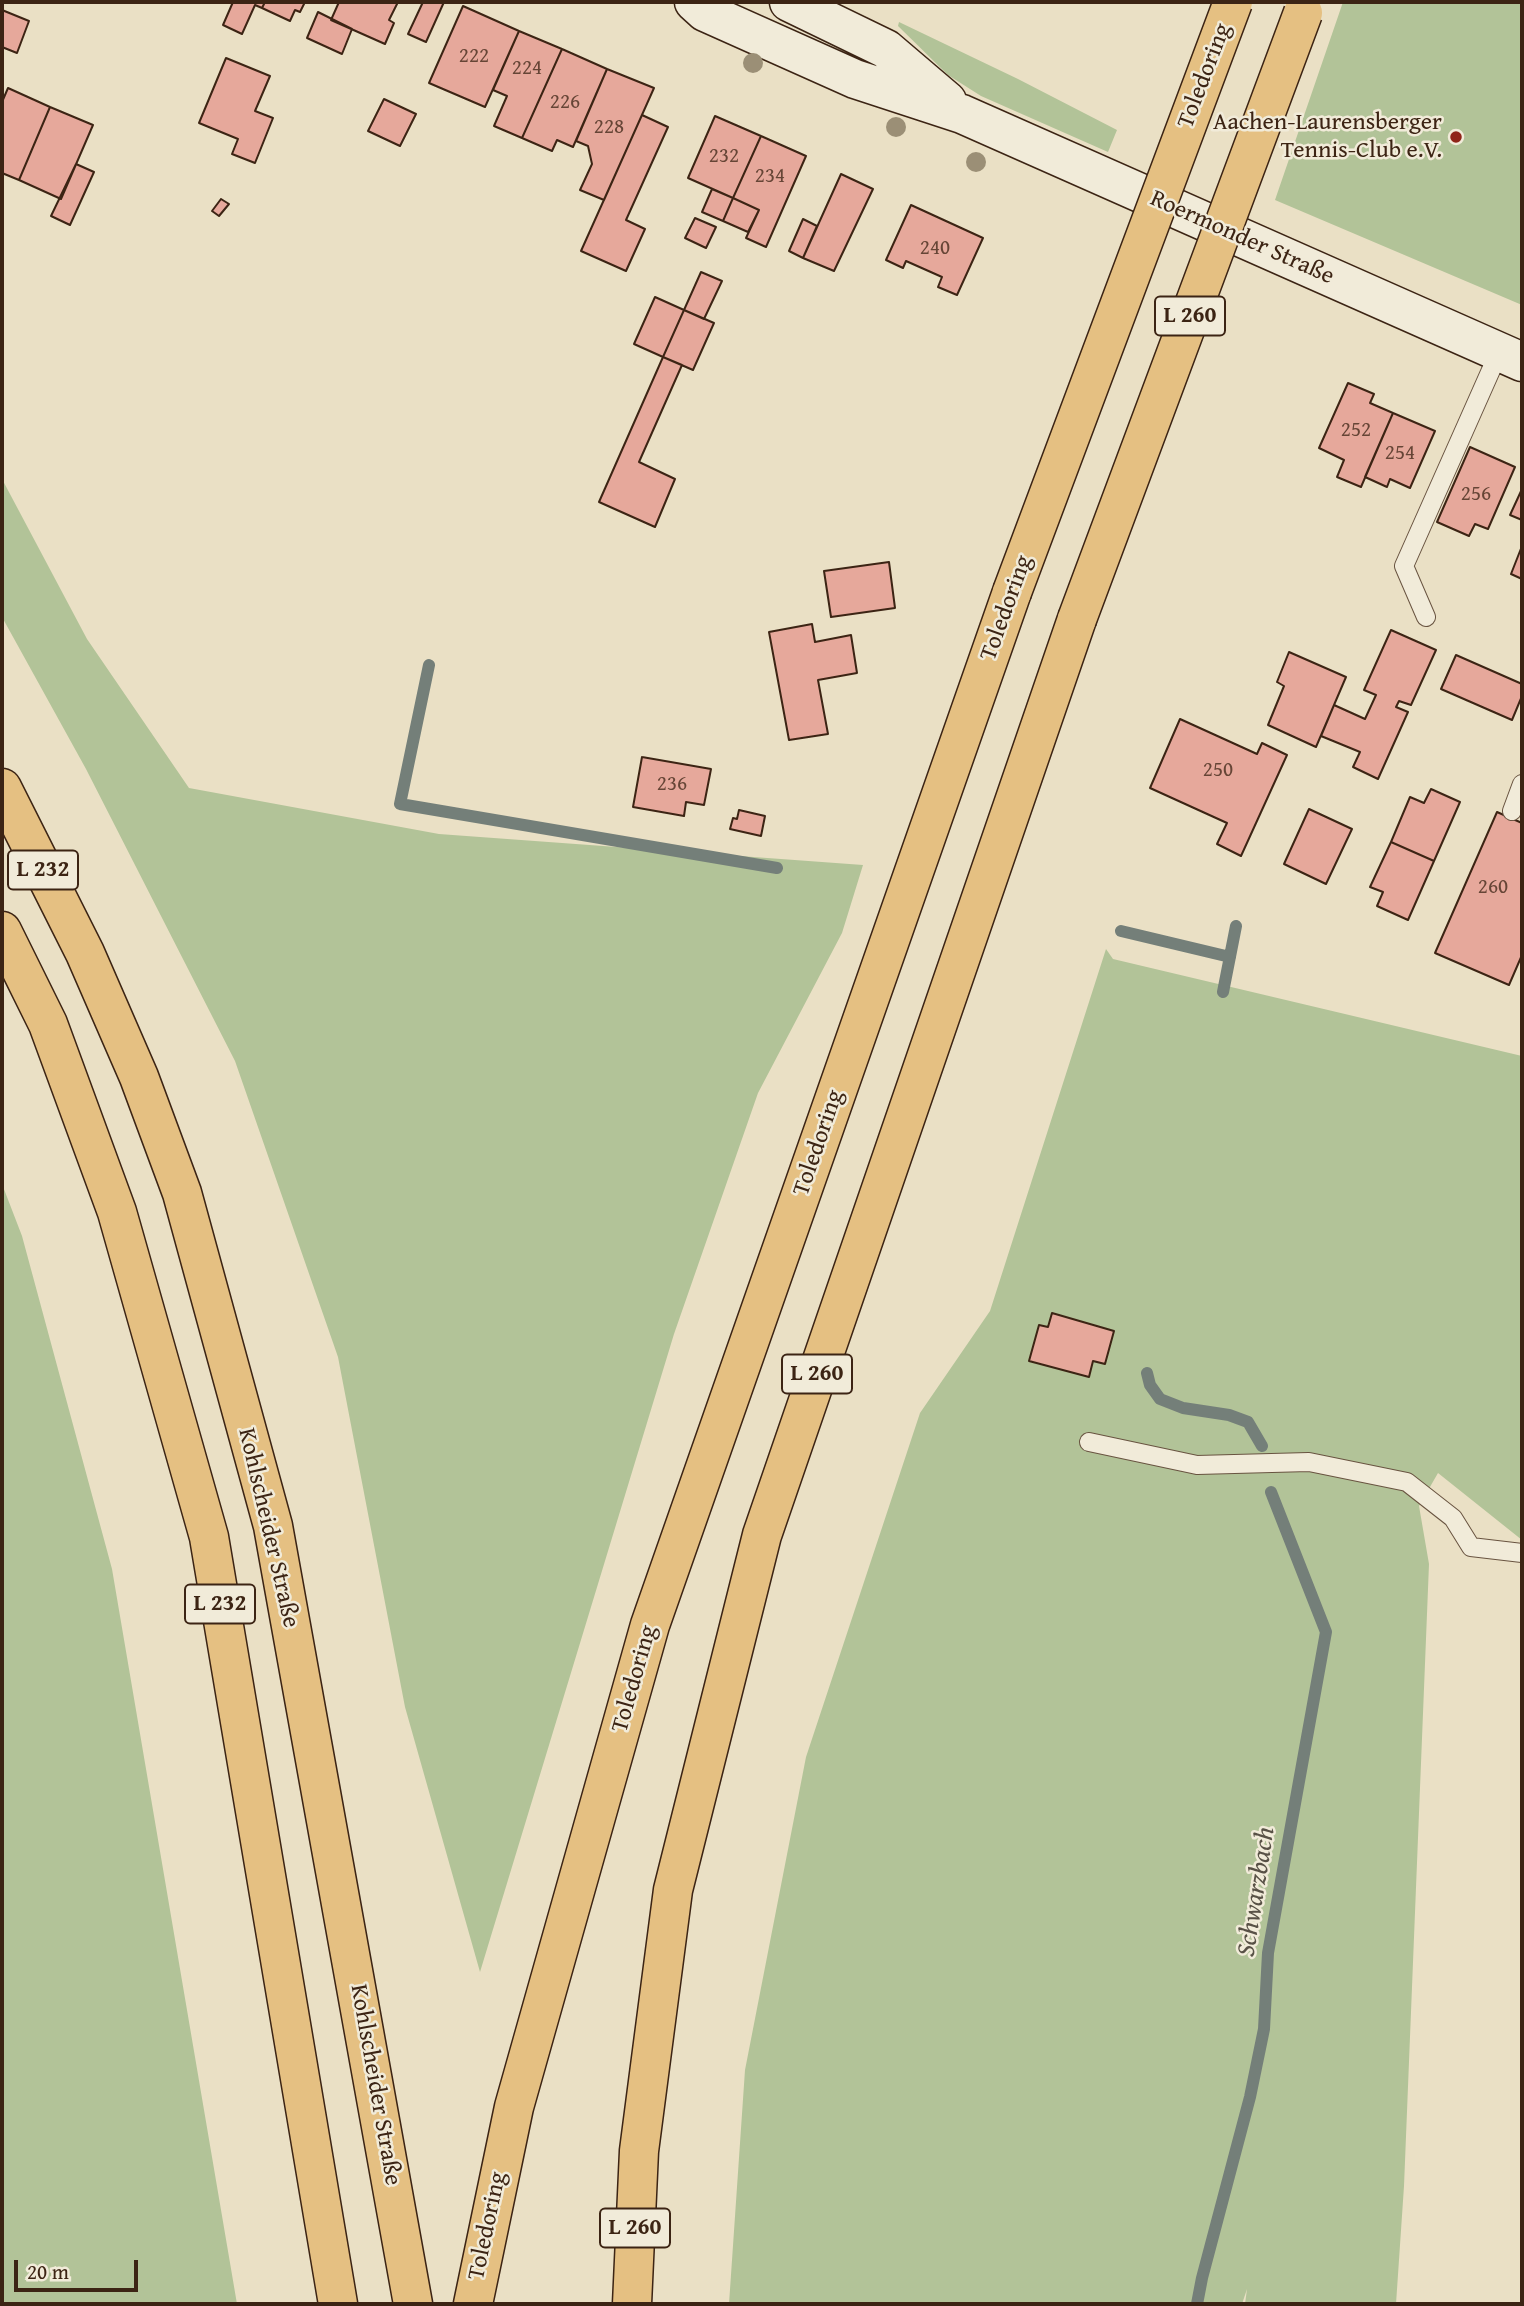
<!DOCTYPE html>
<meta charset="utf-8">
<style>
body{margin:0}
#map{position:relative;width:1524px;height:2306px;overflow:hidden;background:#eae0c5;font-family:"Gentium Book Plus",serif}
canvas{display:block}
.frame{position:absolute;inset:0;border:4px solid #3c2414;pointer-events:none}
.scale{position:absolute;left:14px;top:2260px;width:124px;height:32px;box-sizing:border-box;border:4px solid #3c2414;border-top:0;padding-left:9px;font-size:21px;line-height:24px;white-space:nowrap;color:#3c2414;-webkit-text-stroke:5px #f1ebd9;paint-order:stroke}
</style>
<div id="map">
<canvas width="1524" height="2306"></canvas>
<div class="frame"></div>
<div class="scale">20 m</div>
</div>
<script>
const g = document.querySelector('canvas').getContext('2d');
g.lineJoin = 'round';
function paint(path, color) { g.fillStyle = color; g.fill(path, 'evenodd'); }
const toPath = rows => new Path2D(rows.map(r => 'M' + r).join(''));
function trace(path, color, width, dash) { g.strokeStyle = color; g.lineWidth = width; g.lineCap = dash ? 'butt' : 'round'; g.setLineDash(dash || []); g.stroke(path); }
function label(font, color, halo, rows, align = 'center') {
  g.font = font + ' "Gentium Book Plus",serif'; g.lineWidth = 5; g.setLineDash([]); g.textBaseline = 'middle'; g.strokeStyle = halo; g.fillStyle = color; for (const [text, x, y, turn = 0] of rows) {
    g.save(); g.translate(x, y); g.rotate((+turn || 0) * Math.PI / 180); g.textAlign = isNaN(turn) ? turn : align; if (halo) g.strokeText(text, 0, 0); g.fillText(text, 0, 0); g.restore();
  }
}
paint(toPath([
 [1343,2,1522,2,1522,305,1275,200],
 [899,22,1018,79,1117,130,1108,152,981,96,948,75,898,26],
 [2,479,87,639,189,788,439,834,863,865,842,933,758,1093,674,1334,480,1972,405,1707,338,1357,235,1061,86,769,2,617],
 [1106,949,1113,959,1522,1056,1522,1540,1438,1473,1419,1506,1429,1564,1404,2186,1396,2304,1245,2304,1247,2289,1242,2304,729,2304,745,2070,806,1757,920,1413,990,1311],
 [2,1184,22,1236,112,1569,237,2304,2,2304]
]), '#b2c398');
trace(toPath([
 [429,665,400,804,777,868],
 [1121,931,1230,957],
 [1223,992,1236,926],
 [1147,1373,1150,1385,1160,1399,1183,1408,1229,1415,1248,1422,1262,1446],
 [1197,2304,1202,2278,1250,2097,1264,2029,1268,1953,1326,1632,1271,1492]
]), '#747f79', 12);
const building = toPath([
 [233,2,265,2,262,8,255,5,242,34,223,25,233,2],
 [265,2,305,2,300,12,295,10,290,21,262,8,265,2],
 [339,2,398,2,389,20,394,23,385,44,331,20,339,2],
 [423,2,444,2,426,42,408,34,423,2],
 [463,6,519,31,485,107,429,83,463,6],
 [2,10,29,21,17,53,2,47,2,10],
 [318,12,352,29,342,54,307,38,318,12],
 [519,31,562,49,522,138,494,126,507,96,493,90,519,31],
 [562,49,607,69,573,147,557,140,552,151,522,138,562,49],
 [226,58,270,76,255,111,273,118,255,163,232,154,238,139,199,123,226,58],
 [607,69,654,88,604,200,580,190,592,164,588,146,576,141,607,69],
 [8,88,50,107,19,180,2,173,2,102,8,88],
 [384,99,416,114,400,146,368,131,384,99],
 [50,107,93,125,61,199,19,180,50,107],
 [642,115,668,127,626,220,645,229,626,271,581,251,642,115],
 [715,116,761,136,733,198,688,178,715,116],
 [761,136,806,156,766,247,746,238,759,210,733,198,761,136],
 [76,164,94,172,70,225,51,216,76,164],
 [841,174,873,189,834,271,803,258,841,174],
 [712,189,733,198,723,221,702,212,712,189],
 [733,198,759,210,748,232,723,221,733,198],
 [221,199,229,204,219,216,212,211,221,199],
 [911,205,983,238,957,295,938,287,942,277,906,261,903,268,886,260,911,205],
 [695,218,716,227,706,248,685,238,695,218],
 [803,219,817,226,803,258,789,251,803,219],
 [701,272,722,281,704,319,684,310,701,272],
 [655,297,684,310,663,357,634,344,655,297],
 [684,310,714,323,693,370,663,357,684,310],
 [663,357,682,365,639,462,675,479,655,527,599,502,663,357],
 [1348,383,1374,394,1370,403,1393,413,1361,487,1337,477,1344,460,1319,448,1348,383],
 [1393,413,1435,431,1410,488,1390,479,1387,487,1365,477,1393,413],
 [1470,447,1515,467,1488,529,1475,524,1469,536,1437,522,1470,447],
 [1522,489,1522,520,1510,515,1522,489],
 [1522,546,1522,579,1511,574,1522,546],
 [889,562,895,608,831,617,824,571,889,562],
 [812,624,815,642,851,635,857,673,818,680,828,734,789,740,769,632,812,624],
 [1391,630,1436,650,1411,705,1399,701,1396,707,1408,712,1378,779,1353,767,1360,752,1321,736,1334,705,1365,719,1376,695,1364,690,1391,630],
 [1289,652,1346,677,1316,747,1268,725,1284,686,1277,682,1289,652],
 [1456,655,1522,684,1522,696,1512,720,1441,689,1456,655],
 [1180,719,1257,754,1262,743,1287,755,1241,856,1217,844,1227,823,1150,788,1180,719],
 [642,757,711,769,704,805,686,802,684,816,633,807,642,757],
 [1431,789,1460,802,1434,861,1391,842,1410,797,1424,803,1431,789],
 [1309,809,1352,829,1326,884,1284,864,1309,809],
 [739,810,765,816,761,836,730,829,733,818,737,819,739,810],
 [1497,812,1522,823,1522,955,1509,985,1435,953,1497,812],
 [1391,842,1434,861,1408,920,1377,906,1383,892,1370,887,1391,842],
 [1052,1313,1114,1331,1105,1364,1093,1361,1089,1377,1029,1361,1039,1325,1048,1327,1052,1313]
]);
paint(building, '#e6a89b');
trace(building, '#3c2414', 2);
const lane = toPath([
 [1426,617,1404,566,1499,352],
 [1512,811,1522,784],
 [1089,1442,1197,1465,1309,1462,1407,1482,1453,1518,1471,1547,1522,1553]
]);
const secondary = toPath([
 [694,2,705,12,855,79,962,114,1522,362],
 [789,2,886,49,947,101]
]);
const primary = toPath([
 [2,788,85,953,139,1077,182,1193,273,1526,413,2304],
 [2,931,48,1024,117,1212,209,1537,338,2304]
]);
const highway = toPath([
 [473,2304,514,2107,650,1625,1012,592],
 [632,2304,639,2151,673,1890,762,1535,1077,619]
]);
trace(lane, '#685340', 20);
trace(secondary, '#3c2414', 41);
trace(primary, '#3c2414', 41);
trace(highway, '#3c2414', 41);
trace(lane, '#f1ebd9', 18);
trace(secondary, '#f1ebd9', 38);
trace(primary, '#e5c082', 38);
trace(highway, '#e5c082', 38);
const highwayBridge = toPath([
 [1012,592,1233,2],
 [1077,619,1303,13]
]);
trace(highwayBridge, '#3c2414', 41, []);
trace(highwayBridge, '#e5c082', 38);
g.fillStyle = '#9b8f76';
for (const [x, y] of [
 [753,63],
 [896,127],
 [976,162]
]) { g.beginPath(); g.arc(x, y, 10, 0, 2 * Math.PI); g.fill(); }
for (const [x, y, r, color] of [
 [1456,137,7,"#8f2418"]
]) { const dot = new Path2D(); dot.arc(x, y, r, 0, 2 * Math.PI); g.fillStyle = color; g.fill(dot); trace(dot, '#f1ebd9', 2.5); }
label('21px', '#664536', null, [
 ["222",474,57],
 ["224",527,69],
 ["226",565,103],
 ["228",609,128],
 ["232",724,157],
 ["234",770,177],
 ["240",935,249],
 ["252",1356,431],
 ["254",1400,454],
 ["256",1476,495],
 ["250",1218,771],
 ["236",672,785],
 ["260",1493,888]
]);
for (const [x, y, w] of [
 [1190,316,70],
 [43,870,70],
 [817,1374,70],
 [220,1604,70],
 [635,2228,70]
]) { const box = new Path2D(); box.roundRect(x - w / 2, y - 19.5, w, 39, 5); g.fillStyle = '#f1ebd9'; g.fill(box); trace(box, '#3c2414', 2); }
label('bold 23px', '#3c2414', null, [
 ["L 260",1190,316],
 ["L 232",43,870],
 ["L 260",817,1374],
 ["L 232",220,1604],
 ["L 260",635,2228]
]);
label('24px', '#3c2414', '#f1ebd9', [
 ["Toledoring",1205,76,-69],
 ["Roermonder Straße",1242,238,24],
 ["Toledoring",1007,608,-70],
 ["Toledoring",819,1143,-71],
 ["Kohlscheider Straße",268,1528,77],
 ["Toledoring",635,1679,-74],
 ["Kohlscheider Straße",375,2085,80],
 ["Toledoring",488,2226,-78]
]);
label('24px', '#3c2414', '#f1ebd9', [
 ["Aachen-Laurensberger",1442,123],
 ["Tennis-Club e.V.",1442,151]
], 'right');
label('italic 26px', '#585146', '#f1ebd9', [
 ["Schwarzbach",1257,1892,-81]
]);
</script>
